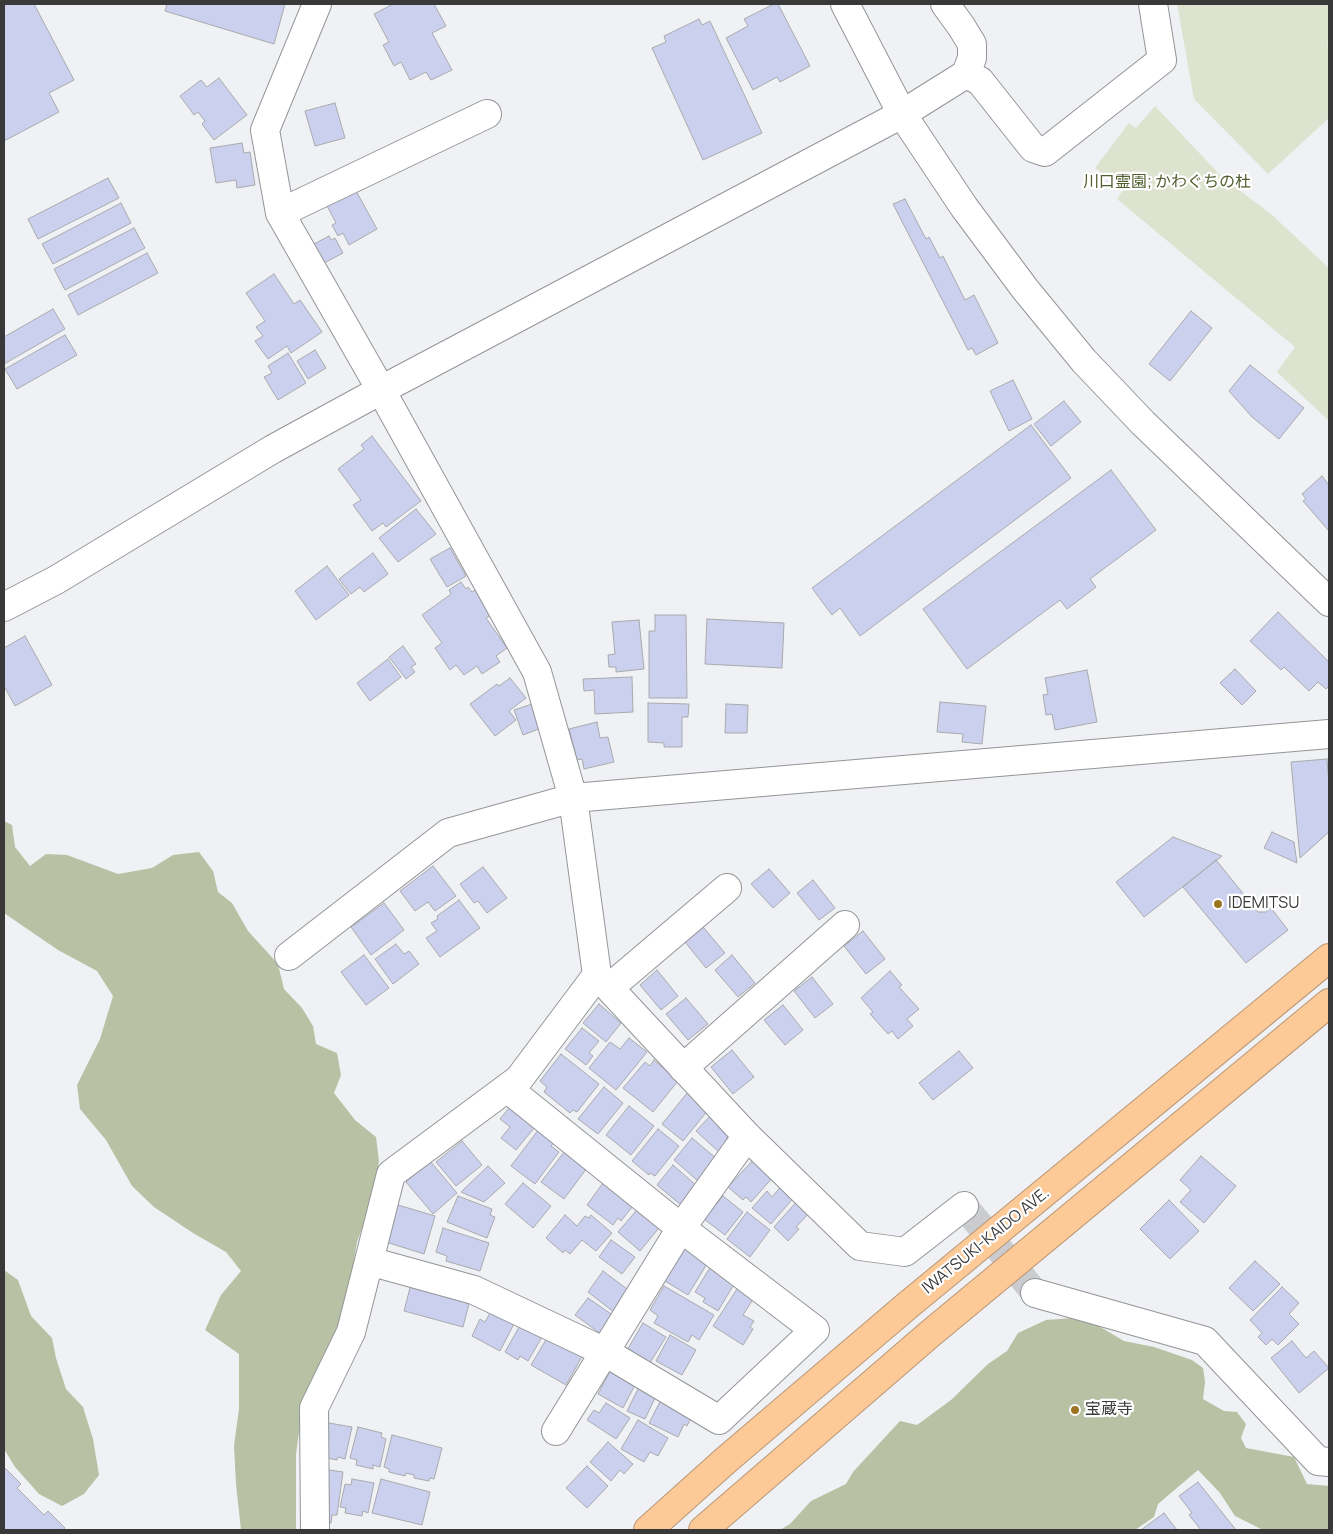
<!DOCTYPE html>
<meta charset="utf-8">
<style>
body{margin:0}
#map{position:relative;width:1333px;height:1534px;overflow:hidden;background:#f0f1f4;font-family:Manrope,sans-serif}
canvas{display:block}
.frame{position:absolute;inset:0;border:5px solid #39393a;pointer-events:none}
</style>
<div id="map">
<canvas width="1333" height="1534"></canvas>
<div class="frame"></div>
</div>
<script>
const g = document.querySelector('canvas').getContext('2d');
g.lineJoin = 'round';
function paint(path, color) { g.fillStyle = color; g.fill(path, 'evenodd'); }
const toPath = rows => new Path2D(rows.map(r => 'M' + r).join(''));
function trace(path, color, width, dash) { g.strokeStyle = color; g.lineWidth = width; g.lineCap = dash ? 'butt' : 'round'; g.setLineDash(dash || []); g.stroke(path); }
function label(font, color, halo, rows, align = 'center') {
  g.font = font + ' Manrope,"Noto Sans JP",sans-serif'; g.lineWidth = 4.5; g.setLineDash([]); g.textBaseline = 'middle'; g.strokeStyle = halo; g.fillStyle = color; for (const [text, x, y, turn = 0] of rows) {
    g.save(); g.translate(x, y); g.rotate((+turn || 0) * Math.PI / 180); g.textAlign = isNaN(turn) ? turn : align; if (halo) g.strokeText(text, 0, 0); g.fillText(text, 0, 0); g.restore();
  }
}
paint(toPath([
 [1177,4,1329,4,1329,40,1327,42,1329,50,1329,118,1268,174,1194,99],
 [1155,106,1222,177,1271,214,1329,268,1329,421,1277,372,1295,347,1117,199,1123,190,1095,168,1129,123,1136,128]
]), '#dde3cf');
paint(toPath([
 [4,821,12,825,15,847,30,866,46,854,67,855,118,874,152,868,173,855,199,852,213,871,218,892,232,903,248,931,278,964,284,989,302,1008,313,1026,316,1044,337,1053,341,1075,334,1093,355,1120,376,1137,379,1161,372,1201,357,1242,348,1297,321,1372,302,1411,296,1454,296,1530,241,1530,236,1484,234,1446,239,1409,239,1354,205,1330,221,1295,241,1271,226,1252,193,1233,154,1207,132,1186,106,1140,80,1109,77,1085,100,1039,113,996,97,971,58,950,4,913],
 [4,1270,18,1280,31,1316,52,1338,56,1358,66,1389,83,1407,93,1439,99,1475,84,1494,62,1506,39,1494,15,1467,4,1449],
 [1073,1318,1097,1325,1124,1341,1154,1347,1192,1360,1203,1368,1205,1382,1203,1399,1224,1411,1237,1412,1246,1424,1241,1438,1246,1448,1294,1457,1307,1484,1329,1486,1329,1530,1263,1530,1235,1516,1220,1493,1198,1470,1158,1504,1154,1517,1135,1530,780,1530,790,1524,811,1501,846,1484,853,1472,900,1421,917,1425,951,1400,988,1364,1007,1351,1018,1333,1046,1320]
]), '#b8c1a4');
const building = toPath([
 [4,4,34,4,74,80,49,93,59,112,4,141,4,4],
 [167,4,285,4,274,44,165,11,167,4],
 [393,4,434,4,446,26,432,33,452,70,431,80,426,72,410,80,401,62,394,66,383,45,389,42,374,14,393,4],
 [774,4,778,4,810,66,780,82,777,77,753,90,726,38,748,26,744,19,774,4],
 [699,19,702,25,710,21,762,133,703,160,652,48,666,42,664,36,699,19],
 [219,78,247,115,214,140,202,124,205,121,198,112,194,115,180,96,201,80,207,87,219,78],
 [335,103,345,138,315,146,305,111,335,103],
 [242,143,244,153,250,152,255,185,237,188,236,180,216,183,210,148,242,143],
 [108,178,119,198,38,239,28,219,108,178],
 [355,189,377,229,349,245,343,233,338,236,332,225,336,223,326,204,355,189],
 [905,199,926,239,929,237,940,258,943,256,965,300,974,295,998,343,976,355,972,348,968,350,893,204,905,199],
 [121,203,131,223,53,264,42,244,121,203],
 [134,228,145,248,65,290,54,269,134,228],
 [329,236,331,240,335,238,343,253,324,263,314,244,329,236],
 [147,253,158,273,78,315,68,295,147,253],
 [274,274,294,304,300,300,322,332,291,353,287,346,268,359,255,341,263,336,256,327,265,321,246,293,274,274],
 [53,309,65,329,4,364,4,337,53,309],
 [1191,311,1212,328,1170,381,1149,364,1191,311],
 [65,335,77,355,17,389,5,369,65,335],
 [315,350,326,368,308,379,297,361,315,350],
 [288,353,306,383,278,400,264,377,272,373,268,366,288,353],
 [1250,365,1304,408,1279,439,1252,417,1229,391,1250,365],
 [1013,380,1032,419,1009,431,990,391,1013,380],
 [1064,401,1081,422,1051,446,1034,424,1064,401],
 [1031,425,1071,478,860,636,840,608,832,615,812,588,1031,425],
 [372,436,421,501,386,527,383,523,372,531,353,505,361,500,338,469,364,449,361,445,372,436],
 [1111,470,1156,530,1090,579,1096,587,1067,609,1060,600,967,669,923,609,1111,470],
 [1322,476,1329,485,1329,531,1303,501,1306,499,1302,494,1322,476],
 [416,509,436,534,398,562,379,538,416,509],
 [450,548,466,576,447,587,430,559,450,548],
 [373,553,388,574,364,592,360,587,351,594,339,579,373,553],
 [327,566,349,595,316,620,295,591,327,566],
 [461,582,466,589,468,587,472,592,477,589,494,613,486,618,507,648,496,656,500,662,482,674,477,666,464,675,456,665,450,670,435,648,442,643,422,615,451,594,449,590,461,582],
 [1278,612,1329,662,1329,686,1326,689,1318,682,1309,691,1284,667,1281,670,1250,641,1278,612],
 [655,615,686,615,687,698,649,698,649,631,655,631,655,615],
 [707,619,784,623,782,668,705,664,707,619],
 [639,620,644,669,616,672,616,667,609,667,608,655,615,654,612,622,639,620],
 [25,636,52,685,15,706,4,686,4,648,25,636],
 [403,646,416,664,411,667,415,672,406,679,389,657,403,646],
 [388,659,401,677,370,701,357,683,388,659],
 [1235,669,1256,691,1242,705,1220,683,1235,669],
 [1087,670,1097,722,1055,730,1052,714,1046,715,1043,695,1048,694,1045,678,1087,670],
 [632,677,633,712,595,714,594,690,584,691,583,679,632,677],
 [510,678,526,698,509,711,516,720,495,736,470,704,497,684,499,686,510,678],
 [940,702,986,706,982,744,962,742,963,734,937,732,940,702],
 [535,703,544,727,523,735,514,710,535,703],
 [648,703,689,704,688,717,682,717,682,747,664,747,664,743,648,742,648,703],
 [726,704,748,705,747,733,725,733,726,704],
 [597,722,600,738,608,737,614,762,584,769,582,759,577,760,569,729,597,722],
 [1327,759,1329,784,1329,832,1300,858,1291,762,1327,759],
 [1272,832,1294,842,1297,863,1264,848,1272,832],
 [1173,837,1222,856,1144,917,1116,882,1173,837],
 [1216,860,1258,912,1266,912,1271,908,1288,930,1246,963,1183,887,1216,860],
 [433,866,456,896,435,911,428,902,415,911,400,891,433,866],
 [483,867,507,898,487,913,478,901,474,903,460,884,483,867],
 [769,869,790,893,773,908,751,884,769,869],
 [813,880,835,908,819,920,797,893,813,880],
 [459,900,480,928,440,957,426,938,437,931,431,923,438,919,437,916,459,900],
 [384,903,404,930,371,955,351,927,384,903],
 [703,927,725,953,706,968,685,942,703,927],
 [863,931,885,959,866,974,844,946,863,931],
 [396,944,404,954,409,951,419,964,393,984,375,959,396,944],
 [364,955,389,988,366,1005,341,972,364,955],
 [732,955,755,983,738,997,715,970,732,955],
 [657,970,678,996,661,1010,640,985,657,970],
 [890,971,902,985,899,987,919,1009,907,1019,913,1026,898,1039,892,1031,888,1034,870,1014,873,1012,861,998,890,971],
 [812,977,833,1004,815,1018,794,991,812,977],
 [686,998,708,1024,688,1040,666,1014,686,998],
 [599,1004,621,1023,606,1042,583,1023,599,1004],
 [783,1005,803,1030,785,1045,764,1020,783,1005],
 [582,1028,599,1041,589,1053,593,1056,586,1065,565,1049,582,1028],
 [629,1038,647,1052,616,1090,589,1068,610,1042,620,1049,629,1038],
 [732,1050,754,1077,733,1094,711,1067,732,1050],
 [959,1051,973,1068,933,1100,919,1083,959,1051],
 [561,1054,599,1084,577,1112,573,1110,570,1113,544,1092,547,1087,540,1081,561,1054],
 [654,1060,678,1081,653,1112,623,1088,645,1062,650,1066,654,1060],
 [604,1087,623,1103,598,1134,578,1119,604,1087],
 [688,1092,709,1109,683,1141,662,1124,688,1092],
 [514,1102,539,1122,516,1150,501,1138,510,1127,500,1119,514,1102],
 [629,1106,654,1126,631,1155,606,1135,629,1106],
 [713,1113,733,1131,726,1139,730,1142,720,1153,696,1131,713,1113],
 [539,1129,555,1141,551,1146,559,1152,535,1184,511,1166,539,1129],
 [658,1129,679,1146,655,1176,650,1173,649,1175,632,1161,658,1129],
 [692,1138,717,1159,698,1181,674,1160,692,1138],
 [462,1141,482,1165,456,1186,436,1162,462,1141],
 [568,1147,587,1168,564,1199,541,1182,568,1147],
 [1201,1156,1236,1186,1204,1223,1180,1202,1191,1190,1180,1180,1201,1156],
 [755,1158,774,1176,751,1202,746,1197,743,1200,728,1187,755,1158],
 [430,1161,457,1193,433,1214,406,1182,430,1161],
 [673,1165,697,1186,681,1205,657,1185,673,1165],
 [488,1166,505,1183,484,1202,461,1192,488,1166],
 [523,1183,551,1206,533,1228,505,1204,523,1183],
 [603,1183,636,1202,621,1221,618,1218,613,1225,587,1205,603,1183],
 [783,1184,796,1195,771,1224,752,1208,767,1191,772,1197,783,1184],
 [458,1196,492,1209,490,1215,495,1217,487,1238,447,1222,458,1196],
 [723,1196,743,1212,725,1235,704,1219,723,1196],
 [799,1199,810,1212,796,1227,799,1229,788,1241,774,1227,799,1199],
 [1169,1200,1199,1231,1170,1259,1140,1229,1169,1200],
 [642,1204,663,1223,640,1251,618,1232,642,1204],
 [398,1205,435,1216,424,1254,386,1242,398,1205],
 [747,1212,770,1230,750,1257,727,1239,747,1212],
 [565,1215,577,1226,585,1216,589,1218,591,1215,612,1233,596,1251,582,1240,570,1254,565,1250,563,1253,546,1238,565,1215],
 [443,1228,489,1243,480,1271,446,1261,447,1256,436,1252,443,1228],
 [611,1240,635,1257,622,1274,599,1257,611,1240],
 [687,1245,710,1259,688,1295,665,1281,687,1245],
 [1255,1261,1280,1284,1253,1311,1229,1288,1255,1261],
 [711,1266,736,1281,718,1311,703,1302,705,1298,695,1292,711,1266],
 [603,1271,631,1292,615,1313,588,1292,603,1271],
 [412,1280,471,1296,463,1327,404,1311,412,1280],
 [664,1286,714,1315,699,1340,692,1335,688,1342,654,1323,658,1316,650,1310,664,1286],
 [739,1286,755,1296,743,1315,754,1321,750,1327,753,1329,743,1345,713,1326,739,1286],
 [1282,1287,1299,1303,1289,1314,1299,1324,1278,1345,1272,1339,1266,1345,1258,1337,1262,1333,1250,1320,1282,1287],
 [588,1298,614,1316,601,1334,575,1315,588,1298],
 [494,1306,517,1318,500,1351,472,1336,480,1319,485,1322,494,1306],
 [523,1320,545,1332,528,1361,520,1356,518,1360,505,1352,523,1320],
 [643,1323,666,1337,648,1366,626,1352,643,1323],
 [550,1333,584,1353,566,1385,531,1365,550,1333],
 [670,1335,696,1350,682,1375,656,1361,670,1335],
 [1292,1341,1306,1358,1314,1351,1329,1368,1299,1393,1271,1358,1292,1341],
 [610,1371,635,1385,623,1408,598,1394,610,1371],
 [639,1387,656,1396,645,1419,627,1411,639,1387],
 [663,1396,694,1412,687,1426,684,1424,678,1437,649,1423,663,1396],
 [606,1403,630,1418,616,1439,587,1420,594,1410,599,1413,606,1403],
 [638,1420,668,1438,658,1456,650,1452,644,1462,621,1449,638,1420],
 [329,1423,352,1427,345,1459,338,1457,337,1460,322,1457,329,1423],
 [358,1427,382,1433,381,1437,386,1439,380,1467,373,1465,373,1469,356,1465,357,1460,350,1458,358,1427],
 [392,1435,442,1448,434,1479,430,1478,429,1481,414,1478,414,1475,406,1473,405,1476,389,1472,389,1469,384,1467,392,1435],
 [608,1442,633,1464,624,1474,620,1470,611,1481,590,1462,608,1442],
 [587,1466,608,1486,587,1508,566,1488,587,1466],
 [4,1467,21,1484,17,1488,44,1515,48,1511,65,1528,62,1530,4,1530,4,1467],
 [322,1469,343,1472,337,1515,332,1515,331,1523,317,1521,322,1469],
 [352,1479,374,1483,368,1513,363,1511,362,1516,345,1513,346,1508,340,1507,345,1484,351,1485,352,1479],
 [381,1479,430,1492,422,1525,372,1513,381,1479],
 [1198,1482,1236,1530,1201,1530,1189,1515,1192,1513,1179,1496,1198,1482],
 [1164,1513,1177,1530,1141,1530,1164,1513]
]);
paint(building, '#cad0ed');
trace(building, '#a9aaac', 1);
trace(toPath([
 [964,1206,1035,1293]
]), '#cbcccf', 28, [28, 14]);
const minor = toPath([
 [845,4,902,114,964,207,1025,289,1084,361,1143,423,1329,602],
 [966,74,980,81,1033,148,1045,152,1162,60,1153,4],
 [280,213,487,114],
 [4,607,56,580,273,449,381,390,902,114,966,74,972,58,972,44,961,26,945,4],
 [289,956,448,833,573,798,1329,734],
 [597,975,747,1136,860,1246,905,1252,964,1206],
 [609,988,727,888],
 [683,1068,845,925],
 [369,1261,474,1290,605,1352,719,1420,815,1330,681,1228,507,1088],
 [1035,1293,1205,1341,1318,1461,1329,1462],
 [556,1431,681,1228,747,1136],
 [315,1530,314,1408,351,1332,391,1174,519,1079,597,975,573,798,537,672,381,390,280,213,265,130,317,4]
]);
const highway = toPath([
 [648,1530,726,1460,908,1305,1329,958],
 [703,1530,931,1333,1329,1003]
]);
trace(minor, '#949597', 30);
trace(highway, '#b89776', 30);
trace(minor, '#fff', 28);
trace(highway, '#fdca97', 28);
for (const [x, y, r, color] of [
 [1218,904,5,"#9d7522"],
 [1075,1410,5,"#9d7522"]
]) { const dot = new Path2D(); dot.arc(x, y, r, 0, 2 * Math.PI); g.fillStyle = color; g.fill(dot); trace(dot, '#fff', 2); }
label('16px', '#525e2f', '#fff', [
 ["川口霊園; かわぐちの杜",1167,183]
]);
label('16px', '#39393a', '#fff', [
 ["IDEMITSU",1228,904],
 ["宝蔵寺",1085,1410]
], 'left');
label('16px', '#39393a', '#fff', [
 ["IWATSUKI-KAIDO AVE.",986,1241,-39]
]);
</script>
